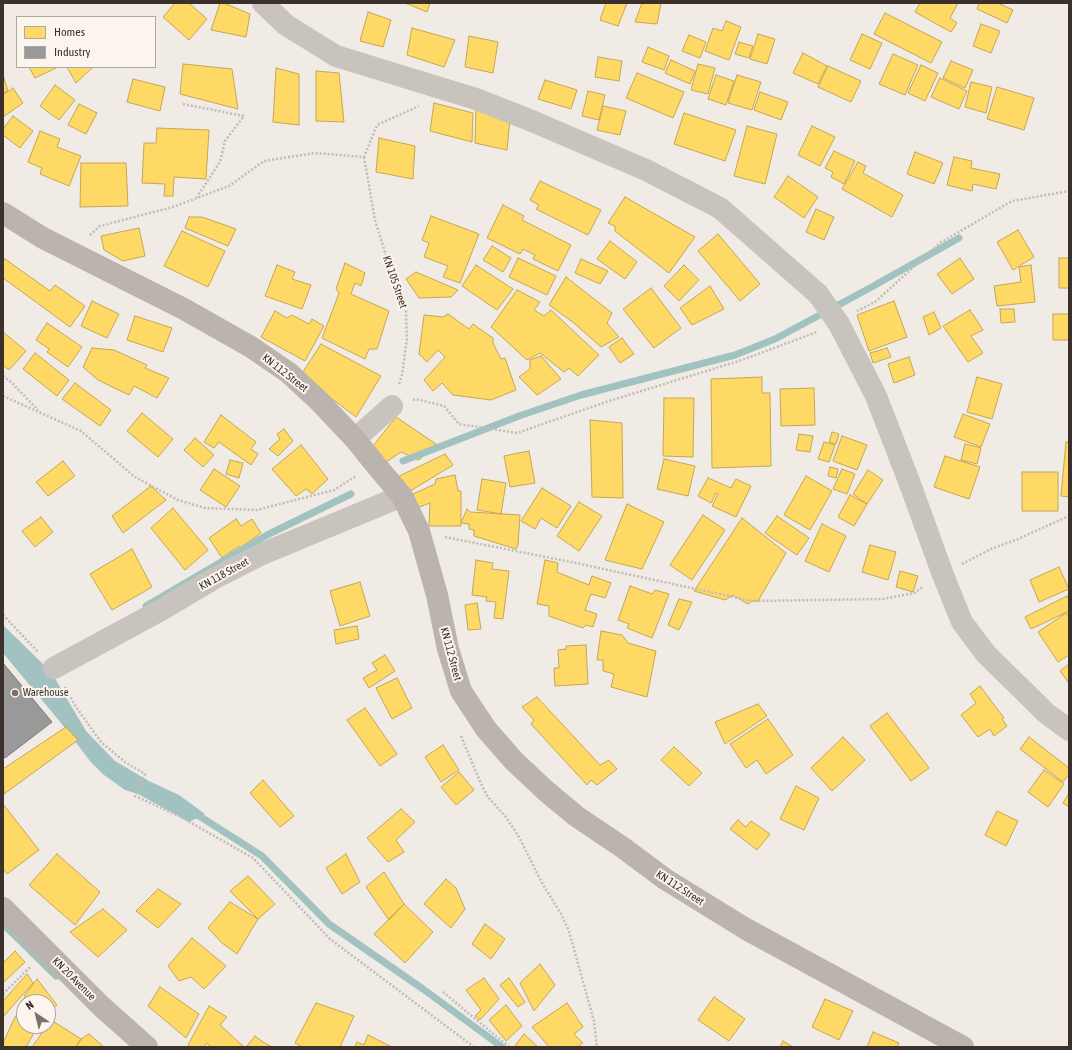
<!DOCTYPE html>
<style>
body{margin:0}
#map{position:relative;width:1072px;height:1050px;overflow:hidden;background:#f0ebe5;font-family:"Asap Condensed",sans-serif}
canvas{display:block}
.frame{position:absolute;inset:0;border:4px solid #3b302b;pointer-events:none}
.legend{position:absolute;left:16px;top:16px;width:140px;height:52px;box-sizing:border-box;background:#fbf5ee;border:1px solid #aea6a0;margin:0;padding:5px 7px;list-style:none;font-size:12px;color:#3b302b}
.legend li{display:flex;align-items:center;gap:8px;height:20px}
.legend b{width:20px;border:1px solid #aea6a0}
.north{position:absolute;left:16px;top:994px;width:40px;height:40px;box-sizing:border-box;background:#fbf5ee;border:1px solid #aea6a0;border-radius:50%;rotate:325deg;font-size:11px;font-weight:700;line-height:16px;text-align:center;color:#3b302b}
.north::after{content:'';display:block;margin:auto;width:14px;height:18px;background:#7a716c;clip-path:polygon(50% 0,100% 100%,50% 72%,0 100%)}
</style>
<div id="map">
<canvas width="1072" height="1050"></canvas>
<div class="frame"></div>
<ul class="legend">
<li><b style="height:11px;background:#ffd966"></b>Homes</li>
<li><b style="height:11px;background:#999"></b>Industry</li>
</ul>
<div class="north">N</div>
</div>
<script>
const g = document.querySelector('canvas').getContext('2d');
g.lineJoin = 'round';
function paint(path, color) { g.fillStyle = color; g.fill(path, 'evenodd'); }
const toPath = rows => new Path2D(rows.map(r => 'M' + r).join(''));
function trace(path, color, width, dash) { g.strokeStyle = color; g.lineWidth = width; g.lineCap = dash ? 'butt' : 'round'; g.setLineDash(dash || []); g.stroke(path); }
function label(font, color, halo, rows, align = 'center') {
  g.font = font + ' "Asap Condensed",sans-serif'; g.lineWidth = 4; g.setLineDash([]); g.textBaseline = 'middle'; g.strokeStyle = halo; g.fillStyle = color; for (const [text, x, y, turn = 0] of rows) {
    g.save(); g.translate(x, y); g.rotate((+turn || 0) * Math.PI / 180); g.textAlign = isNaN(turn) ? turn : align; if (halo) g.strokeText(text, 0, 0); g.fillText(text, 0, 0); g.restore();
  }
}
paint(toPath([
 [3,625,43,664,53,675,86,731,115,761,149,781,179,795,205,814,189,822,138,794,125,790,104,775,90,761,61,723,3,653]
]), '#a1c2c1');
const homes = toPath([
 [175,3,189,3,207,19,189,40,163,17,175,3],
 [220,3,224,3,250,14,246,37,211,30,220,3],
 [405,3,430,3,427,12,405,3],
 [606,3,627,3,618,26,600,20,606,3],
 [642,3,661,3,657,24,635,22,642,3],
 [920,3,958,3,950,18,957,23,951,32,915,12,920,3],
 [979,3,998,3,1013,10,1007,23,977,9,979,3],
 [368,12,391,20,383,47,360,41,368,12],
 [885,13,942,42,931,63,874,34,885,13],
 [726,21,741,27,729,60,705,51,713,28,722,31,726,21],
 [981,24,1000,31,991,53,973,46,981,24],
 [412,28,455,40,444,67,407,55,412,28],
 [758,34,775,39,767,64,750,59,758,34],
 [862,34,882,43,870,69,850,60,862,34],
 [689,35,706,42,700,58,682,51,689,35],
 [469,36,498,42,493,73,465,67,469,36],
 [739,42,753,46,749,58,735,54,739,42],
 [648,47,669,56,664,70,642,62,648,47],
 [803,53,827,66,818,84,793,73,803,53],
 [893,54,918,65,905,95,879,84,893,54],
 [598,57,622,61,619,81,595,77,598,57],
 [671,60,695,71,690,84,665,73,671,60],
 [951,61,973,70,965,88,943,78,951,61],
 [183,64,232,69,238,109,180,94,183,64],
 [698,64,715,68,708,94,691,90,698,64],
 [921,65,938,73,925,101,908,93,921,65],
 [828,66,861,81,851,102,818,87,828,66],
 [29,67,55,67,56,68,35,78,29,67],
 [67,67,93,67,76,83,67,67],
 [276,68,299,74,299,125,273,122,276,68],
 [316,71,339,73,344,122,316,121,316,71],
 [637,73,684,92,673,118,626,98,637,73],
 [3,75,8,91,3,93,3,75],
 [716,75,734,81,726,105,708,99,716,75],
 [737,75,761,82,752,110,728,103,737,75],
 [940,78,967,91,959,109,931,97,940,78],
 [133,79,165,87,160,111,127,102,133,79],
 [545,80,577,90,571,109,538,99,545,80],
 [971,82,992,87,986,113,965,107,971,82],
 [55,85,75,100,59,120,40,106,55,85],
 [997,87,1034,98,1024,130,987,119,997,87],
 [13,88,23,103,3,117,3,95,13,88],
 [588,91,605,95,599,120,582,116,588,91],
 [760,92,788,102,781,120,754,110,760,92],
 [434,103,473,113,472,142,430,131,434,103],
 [79,104,97,113,86,134,68,125,79,104],
 [603,106,626,111,620,135,597,130,603,106],
 [476,108,510,119,507,150,475,143,476,108],
 [684,113,736,130,725,161,674,144,684,113],
 [13,116,33,131,20,148,3,135,3,129,13,116],
 [747,126,777,134,765,184,734,176,747,126],
 [812,126,835,137,820,166,798,155,812,126],
 [157,128,209,130,206,179,174,177,173,196,164,196,165,184,142,183,144,143,156,143,157,128],
 [40,131,60,139,57,147,81,156,69,186,40,174,42,168,28,162,40,131],
 [379,138,415,146,413,179,376,172,379,138],
 [834,151,855,161,844,184,831,177,833,172,825,168,834,151],
 [915,152,943,163,934,184,907,174,915,152],
 [954,157,972,161,971,168,1000,174,996,189,973,184,972,191,947,185,954,157],
 [858,162,866,166,863,173,903,195,892,217,842,189,858,162],
 [81,163,126,163,128,206,80,207,81,163],
 [788,176,818,197,804,218,774,197,788,176],
 [540,181,601,210,588,235,536,209,539,205,530,200,540,181],
 [625,197,695,237,669,273,615,231,615,226,608,223,625,197],
 [503,205,524,216,522,220,571,245,558,271,533,259,535,255,523,249,520,254,487,238,503,205],
 [816,209,834,217,824,240,806,232,816,209],
 [431,216,479,234,460,283,443,277,448,266,424,257,429,243,422,240,431,216],
 [189,217,202,217,236,229,228,246,185,228,189,217],
 [139,228,145,256,123,261,104,250,101,236,139,228],
 [1018,230,1034,257,1013,270,997,242,1018,230],
 [182,231,225,251,208,287,164,266,182,231],
 [718,234,760,284,740,301,698,251,718,234],
 [610,241,637,262,625,279,597,259,610,241],
 [492,246,511,258,503,272,483,260,492,246],
 [518,258,556,276,547,295,509,277,518,258],
 [960,258,974,279,952,294,937,274,960,258],
 [1059,258,1069,258,1069,288,1059,288,1059,258],
 [5,259,50,291,55,285,85,306,70,327,3,278,3,261,5,259],
 [581,259,608,271,600,284,575,273,581,259],
 [345,263,365,273,361,286,355,283,351,294,389,311,377,349,369,349,365,359,322,338,339,293,336,289,345,263],
 [277,265,295,272,292,279,311,285,302,309,265,296,277,265],
 [476,265,513,289,497,310,462,286,476,265],
 [684,265,699,280,679,301,664,286,684,265],
 [1031,265,1035,302,997,306,994,286,1021,282,1019,267,1031,265],
 [416,272,458,290,451,297,419,298,406,279,416,272],
 [566,277,612,313,607,323,619,337,601,347,574,323,549,305,566,277],
 [710,286,724,309,692,325,680,308,710,286],
 [651,288,681,328,654,348,623,309,651,288],
 [517,290,540,302,534,310,544,316,551,310,599,355,578,376,569,368,564,372,540,353,527,360,491,327,517,290],
 [92,301,119,314,107,338,81,326,92,301],
 [894,301,907,337,869,351,857,315,894,301],
 [1000,309,1014,309,1015,322,1001,323,1000,309],
 [970,310,983,330,971,336,983,353,968,362,943,326,970,310],
 [275,311,287,318,292,315,309,324,312,319,324,326,305,361,261,337,275,311],
 [934,312,941,328,929,335,923,317,934,312],
 [448,314,469,329,473,324,493,338,493,343,501,359,505,358,516,390,491,400,453,395,442,383,433,391,424,380,445,357,438,350,427,362,419,354,424,315,443,317,448,314],
 [1053,314,1069,314,1069,340,1053,340,1053,314],
 [135,316,172,328,163,352,127,340,135,316],
 [47,323,82,347,68,367,47,352,49,349,36,340,47,323],
 [3,332,26,351,9,370,3,365,3,332],
 [622,338,634,354,620,363,609,347,622,338],
 [321,344,381,376,356,417,301,375,321,344],
 [92,348,114,350,147,365,145,368,169,378,157,398,134,386,129,395,98,380,83,367,92,348],
 [887,348,891,357,873,363,870,353,887,348],
 [35,353,69,380,57,396,23,369,35,353],
 [541,356,561,379,537,395,519,377,530,369,530,360,541,356],
 [909,357,915,375,894,383,888,364,909,357],
 [762,377,762,393,770,393,771,466,712,468,711,379,762,377],
 [977,377,1002,384,992,419,967,412,977,377],
 [75,383,111,410,100,426,62,399,75,383],
 [814,388,815,425,781,426,780,389,814,388],
 [664,398,694,398,693,457,663,456,664,398],
 [142,413,173,439,158,457,127,431,142,413],
 [963,414,990,424,981,447,954,437,963,414],
 [221,415,256,442,251,449,258,454,251,465,219,442,214,448,204,442,221,415],
 [396,417,436,444,419,460,401,452,380,466,369,451,396,417],
 [590,420,622,423,623,498,592,497,590,420],
 [284,429,293,441,278,456,269,449,280,439,277,434,284,429],
 [832,432,839,434,836,444,829,442,832,432],
 [799,434,813,436,810,452,796,450,799,434],
 [842,436,867,445,857,470,833,461,842,436],
 [195,438,214,455,203,467,184,450,195,438],
 [824,442,835,445,829,462,818,459,824,442],
 [1066,442,1069,442,1069,497,1061,496,1066,442],
 [965,444,981,448,977,464,961,460,965,444],
 [301,445,328,479,312,494,306,489,296,496,272,469,301,445],
 [529,451,535,483,510,487,504,456,529,451],
 [445,454,453,465,402,496,391,480,445,454],
 [945,456,980,467,969,499,934,487,945,456],
 [664,459,695,466,688,496,657,489,664,459],
 [230,460,243,463,239,478,226,474,230,460],
 [63,461,75,476,48,496,36,482,63,461],
 [830,467,838,469,836,478,828,476,830,467],
 [214,469,240,486,226,507,200,490,214,469],
 [842,469,855,474,847,494,833,489,842,469],
 [868,470,883,480,867,504,853,494,868,470],
 [1022,472,1058,472,1058,511,1022,511,1022,472],
 [455,475,458,491,461,491,461,526,429,526,430,503,417,508,413,494,435,484,436,479,455,475],
 [806,476,832,491,810,530,784,515,806,476],
 [708,478,731,488,736,479,751,486,736,517,712,506,718,494,716,493,711,503,698,496,708,478],
 [482,479,506,483,501,514,477,510,482,479],
 [151,486,166,500,123,533,112,516,151,486],
 [542,488,571,506,557,528,541,518,535,529,521,521,542,488],
 [850,495,867,504,854,526,838,517,850,495],
 [579,502,602,516,579,551,557,536,579,502],
 [627,504,664,522,642,569,605,560,627,504],
 [173,508,208,550,185,570,151,528,173,508],
 [467,509,470,512,520,515,518,545,516,549,474,536,474,530,469,529,469,524,461,523,467,509],
 [703,515,725,530,692,580,670,565,703,515],
 [777,516,809,538,797,555,765,533,777,516],
 [41,517,53,532,35,547,22,531,41,517],
 [742,518,786,553,758,601,752,601,748,604,733,595,725,600,694,591,742,518],
 [236,519,241,526,252,519,261,533,240,548,239,546,222,558,209,538,236,519],
 [822,524,846,536,829,572,805,561,822,524],
 [870,545,896,552,888,580,862,572,870,545],
 [132,549,152,587,112,610,90,574,132,549],
 [476,560,493,563,492,569,509,571,503,619,494,618,496,602,486,601,487,597,472,595,476,560],
 [545,560,558,563,557,572,589,585,592,576,611,583,605,598,591,594,585,610,597,614,593,627,586,625,583,628,549,616,549,606,537,604,545,560],
 [1059,567,1069,589,1039,602,1030,580,1059,567],
 [900,571,918,576,913,592,896,587,900,571],
 [360,582,370,616,340,626,330,591,360,582],
 [630,586,652,594,655,590,669,594,652,638,627,628,629,624,618,620,630,586],
 [1067,596,1069,600,1069,611,1031,629,1025,617,1067,596],
 [679,599,692,602,679,630,668,625,679,599],
 [477,603,481,629,468,630,465,605,477,603],
 [1066,613,1069,617,1069,655,1058,662,1038,632,1066,613],
 [357,626,359,639,336,644,334,630,357,626],
 [601,631,622,635,628,643,656,651,647,697,611,687,614,674,603,671,603,660,597,660,601,631],
 [586,645,588,684,555,686,554,668,559,668,558,650,566,649,566,646,586,645],
 [385,655,395,671,369,688,363,678,377,670,372,663,385,655],
 [1069,664,1069,683,1060,671,1069,664],
 [397,678,412,708,392,719,376,688,397,678],
 [980,686,1004,718,1002,719,1007,726,994,736,990,729,978,737,961,715,976,703,970,694,980,686],
 [537,697,600,765,609,760,617,769,597,785,591,780,587,785,531,724,534,720,522,707,537,697],
 [758,704,767,716,725,744,715,722,758,704],
 [365,708,397,754,380,766,347,720,365,708],
 [887,713,929,768,911,781,870,726,887,713],
 [768,719,793,755,766,774,757,760,746,768,730,744,768,719],
 [66,727,78,740,4,794,3,769,66,727],
 [843,737,865,760,832,791,811,768,843,737],
 [1029,737,1069,768,1069,774,1063,782,1020,749,1029,737],
 [443,745,459,770,441,782,425,757,443,745],
 [674,747,702,773,689,786,661,760,674,747],
 [1044,770,1064,784,1048,807,1028,792,1044,770],
 [459,772,474,790,456,805,441,787,459,772],
 [263,780,294,816,280,827,250,793,263,780],
 [796,786,819,798,804,830,780,819,796,786],
 [1069,793,1069,807,1063,803,1069,793],
 [3,804,39,850,7,874,3,869,3,804],
 [401,809,415,822,396,840,404,852,388,862,367,838,401,809],
 [997,811,1018,821,1006,846,985,835,997,811],
 [738,820,746,827,751,821,770,834,757,850,730,829,738,820],
 [57,854,100,892,75,925,29,885,57,854],
 [346,854,360,882,342,894,326,868,346,854],
 [384,872,404,904,389,920,366,887,384,872],
 [248,876,275,904,258,919,230,891,248,876],
 [446,879,456,888,465,909,451,928,424,904,446,879],
 [158,889,181,904,158,928,136,911,158,889],
 [230,902,258,919,237,954,222,943,208,928,230,902],
 [404,904,433,932,405,963,374,934,404,904],
 [103,909,127,930,98,957,70,932,103,909],
 [485,924,505,939,491,959,472,944,485,924],
 [192,938,226,966,204,989,191,977,179,981,168,966,192,938],
 [15,951,25,962,3,983,3,963,15,951],
 [540,964,555,985,534,1011,520,983,540,964],
 [27,974,33,983,3,1017,3,1001,27,974],
 [484,978,499,999,480,1020,475,1016,481,1010,466,990,484,978],
 [509,978,525,1002,518,1007,500,985,509,978],
 [37,979,57,1005,48,1013,48,1002,29,1002,24,996,37,979],
 [160,987,199,1014,186,1038,148,1006,160,987],
 [714,997,745,1019,729,1041,698,1020,714,997],
 [825,999,853,1011,839,1040,812,1027,825,999],
 [316,1003,354,1016,340,1047,303,1047,295,1043,316,1003],
 [567,1003,583,1027,574,1034,583,1043,577,1047,549,1047,532,1027,567,1003],
 [506,1005,522,1026,506,1041,489,1020,506,1005],
 [209,1006,227,1017,220,1025,243,1046,242,1047,211,1047,207,1043,204,1047,191,1047,188,1045,209,1006],
 [15,1017,24,1018,24,1026,38,1026,26,1047,3,1047,3,1043,15,1017],
 [51,1020,81,1039,76,1047,32,1047,47,1026,48,1026,51,1020],
 [873,1032,899,1043,897,1047,867,1047,873,1032],
 [89,1034,104,1047,76,1047,81,1039,89,1034],
 [524,1034,538,1047,514,1047,524,1034],
 [368,1035,392,1047,355,1047,357,1042,364,1045,368,1035],
 [255,1036,263,1042,272,1047,246,1047,255,1036],
 [783,1041,793,1047,780,1047,783,1041]
]);
paint(homes, '#ffd966');
trace(homes, '#c4a654', 1);
const industry = toPath([
 [3,663,52,722,5,758,3,756,3,663]
]);
paint(industry, '#999');
trace(industry, '#7d7a78', 1);
trace(toPath([
 [403,461,519,416,581,395,735,355,775,339,868,289,959,238],
 [146,606,269,534,351,494],
 [193,812,262,856,329,924,423,989,502,1047],
 [3,924,56,976]
]), '#a1c2c1', 7);
trace(toPath([
 [183,104,244,116,225,141,220,162,197,197],
 [364,157,375,220,388,262,402,292,406,311,407,338,402,375,399,384],
 [90,235,100,226,173,207,229,186,264,161,315,153,364,157,377,125,419,106],
 [857,311,875,302,940,243,1012,201,1069,191],
 [3,376,11,382,38,410],
 [3,396,81,431,135,477,178,500,205,508,257,510,334,490,356,476],
 [413,400,416,399,444,406,459,424,517,433,609,401,742,360,817,332],
 [445,537,571,562,752,601,883,599,914,593,923,587],
 [962,564,991,549,1018,539,1069,516],
 [3,615,38,652],
 [65,687,76,707,101,742,125,762,145,774,135,796,179,816,253,858,330,939,474,1047],
 [461,736,482,786,488,797,506,817,519,837,542,883,561,914,569,931,594,1021,597,1047],
 [443,992,509,1047],
 [3,994,31,966]
]), '#c2bbb6', 2.5, [2, 2]);
trace(toPath([
 [263,3,286,25,336,56,476,99,532,121,646,170,720,208,818,294],
 [839,324,876,396,910,484,943,575,962,622,986,654,1046,713,1069,730],
 [355,439,392,406],
 [54,668,161,610,215,578,262,554,402,496]
]), '#c9c3be', 22);
trace(toPath([
 [3,213,43,238,184,309,251,347,289,373,319,401,355,439,375,464,402,496,419,531,437,595,448,649,461,691,486,729,514,761,546,791,576,816,622,847,665,879,699,900,746,929,963,1047],
 [3,908,101,1006,147,1047]
]), '#bab3ae', 22);
trace(toPath([
 [818,294,839,324]
]), '#c9c3be', 22);
for (const [x, y, r, color] of [
 [15,693,4,"#7a716c"]
]) { const dot = new Path2D(); dot.arc(x, y, r, 0, 2 * Math.PI); g.fillStyle = color; g.fill(dot); trace(dot, '#fbf5ee', 1.5); }
label('11px', '#3b302b', '#fbf5ee', [
 ["KN 105 Street",395,282,71],
 ["KN 112 Street",285,373,38],
 ["KN 118 Street",224,574,-29],
 ["KN 112 Street",451,654,75],
 ["KN 112 Street",680,888,33],
 ["KN 20 Avenue",74,979,45]
]);
label('11px', '#3b302b', '#fbf5ee', [
 ["Warehouse",23,693]
], 'left');
</script>
